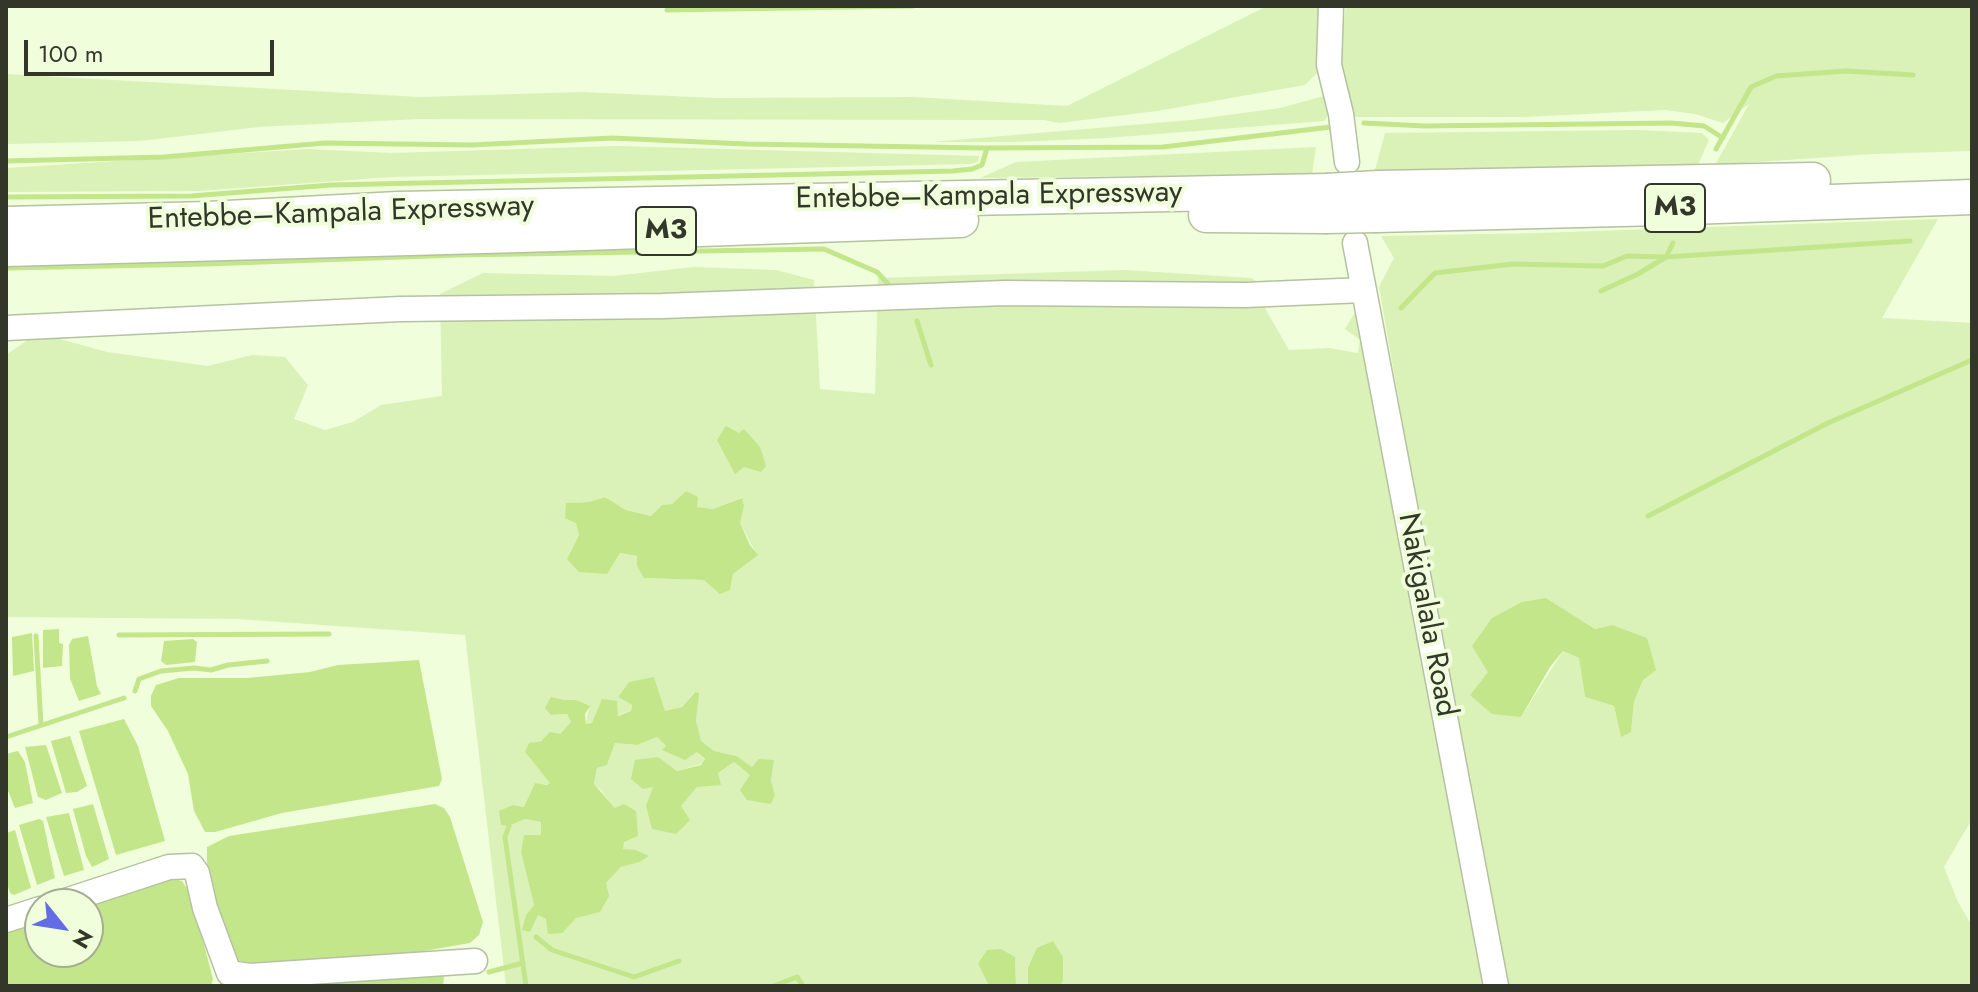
<!DOCTYPE html>
<meta charset="utf-8">
<style>
body{margin:0}
#map{position:relative;width:1978px;height:992px;overflow:hidden;background:#f0fedc;font-family:Jost,sans-serif}
canvas{display:block}
.frame{position:absolute;inset:0;border:8px solid #32372a;pointer-events:none}
.north{position:absolute;left:24px;top:888px;width:80px;height:80px;box-sizing:border-box;background:#f0fedc;border:2px solid #a4ae95;border-radius:50%;rotate:120deg;font-size:22px;font-weight:700;line-height:32px;text-align:center;color:#32372a}
.north::after{content:'';display:block;margin:auto;width:28px;height:36px;background:#626de5;clip-path:polygon(50% 0,100% 100%,50% 72%,0 100%)}
.scale{position:absolute;left:24px;top:40px;width:250px;height:36px;box-sizing:border-box;border:4px solid #32372a;border-top:0;padding-left:10px;font-size:24px;line-height:28px;white-space:nowrap;color:#32372a;-webkit-text-stroke:6px #f0fedc;paint-order:stroke}
</style>
<div id="map">
<canvas width="1978" height="992"></canvas>
<div class="frame"></div>
<div class="north">N</div>
<div class="scale">100 m</div>
</div>
<script>
const g = document.querySelector('canvas').getContext('2d');
g.lineJoin = 'round';
function paint(path, color) { g.fillStyle = color; g.fill(path, 'evenodd'); }
const toPath = rows => new Path2D(rows.map(r => 'M' + r).join(''));
function trace(path, color, width, dash) { g.strokeStyle = color; g.lineWidth = width; g.lineCap = dash ? 'butt' : 'round'; g.setLineDash(dash || []); g.stroke(path); }
function label(font, color, halo, rows, align = 'center') {
  g.font = font + ' Jost,sans-serif'; g.lineWidth = 8; g.setLineDash([]); g.textBaseline = 'middle'; g.strokeStyle = halo; g.fillStyle = color; for (const [text, x, y, turn = 0] of rows) {
    g.save(); g.translate(x, y); g.rotate((+turn || 0) * Math.PI / 180); g.textAlign = isNaN(turn) ? turn : align; if (halo) g.strokeText(text, 0, 0); g.fillText(text, 0, 0); g.restore();
  }
}
paint(toPath([
 [1267,6,1320,6,1317,73,1305,85,1157,111,1059,123,1044,120,419,119,259,127,140,141,6,144,6,74,420,97,581,92,716,98,913,97,1067,106],
 [1346,6,1972,6,1972,151,1873,154,1715,165,1749,104,1723,123,1695,114,1665,110,1524,117,1355,117,1337,63],
 [1324,96,1331,110,1324,121,1107,138,1015,142,932,142,1191,120,1280,108],
 [1638,130,1702,133,1709,140,1694,174,1375,170,1385,133],
 [616,146,979,156,978,162,971,164,392,177,199,191,6,192,6,168,308,149,392,153],
 [1316,147,1312,174,980,178,1016,162],
 [1938,219,1882,318,1972,323,1972,819,1944,867,1958,902,1972,926,1972,986,1506,986,1490,883,1449,689,1379,287,1394,258,1381,236,1539,233],
 [1546,598,1595,629,1612,625,1643,680,1634,702,1631,732,1621,736,1614,706,1585,697,1579,658,1563,651,1521,717,1470,695],
 [694,267,776,270,814,280,820,389,875,394,878,278,1125,270,1251,278,1256,281,1262,303,1289,350,1329,348,1358,353,1360,340,1345,329,1354,314,1364,316,1376,422,1386,457,1490,986,1060,986,1063,981,1053,941,1037,949,1028,966,1028,986,1016,986,1015,957,978,964,989,986,506,986,465,635,237,619,6,617,6,355,38,333,107,352,208,366,252,355,285,357,308,385,294,419,325,430,353,422,381,405,442,396,440,294,483,273,613,276],
 [686,491,696,507,713,509,741,498,744,506,740,523,757,555,733,574,730,589,704,580,645,578,637,566,637,556,620,553,567,559,579,535,576,523,566,503,589,502,605,497,626,510,652,516,662,505,672,504],
 [654,678,665,712,682,707,694,692,696,720,701,742,714,751,737,756,752,767,774,761,771,781,775,795,734,762,697,787,680,806,689,820,654,787,657,757,677,771,701,764,705,760,697,752,666,746,657,737,637,745,615,743,607,765,597,768,594,785,600,789,615,808,623,850,636,850,648,856,640,862,621,867,606,883,546,919,538,915,526,915,534,905,521,852,524,836,541,835,541,822,525,819,509,826,513,805,524,807,544,785,551,783,525,752,529,744,560,734,571,722,567,714,552,715,564,700,576,700,589,707,586,724,592,723,631,711,632,705,618,697,629,682]
]), '#daf1b8');
paint(toPath([
 [726,426,739,433,744,429,760,447,766,466,761,472,744,467,735,474,717,440],
 [686,491,698,497,697,507,713,509,742,498,744,506,740,523,750,545,758,555,733,574,730,590,720,594,704,580,644,578,637,566,637,556,620,553,607,574,579,572,567,559,579,535,576,523,565,518,566,503,589,502,605,497,626,510,651,516,662,505,672,504],
 [1546,598,1595,629,1612,625,1647,638,1656,670,1643,680,1634,702,1631,732,1621,737,1614,706,1585,697,1579,658,1563,651,1550,667,1521,717,1492,714,1470,695,1488,672,1472,646,1492,618,1522,602],
 [59,629,59,643,63,644,62,666,43,668,43,630],
 [32,633,34,671,13,676,12,637],
 [88,636,97,686,101,694,79,701,70,679,69,645,72,639],
 [193,639,197,642,195,662,166,665,161,661,164,641],
 [419,660,442,779,439,786,282,813,215,832,205,832,194,811,188,774,168,731,151,706,151,696,156,685,179,678,247,678,310,672,338,665],
 [654,677,665,711,682,707,695,692,699,693,696,720,701,741,714,751,737,756,752,767,759,759,774,760,771,781,775,795,771,804,747,800,740,790,750,775,734,762,718,773,721,785,697,787,681,806,690,820,676,834,652,829,646,806,653,787,643,789,631,779,635,760,658,757,677,771,701,765,705,759,697,752,685,760,662,750,666,746,657,737,637,745,615,743,607,765,597,768,594,784,615,808,624,804,636,811,638,836,624,842,623,849,636,850,649,856,640,862,621,867,606,883,609,896,600,912,576,918,562,933,548,934,546,919,538,915,530,932,522,930,526,915,534,905,521,852,524,835,541,835,541,822,525,819,509,826,501,825,499,811,513,805,524,807,535,783,546,785,550,783,525,752,529,743,541,741,550,732,560,734,571,722,567,714,551,715,545,708,551,697,564,700,576,700,590,706,585,714,586,724,592,723,602,699,617,701,618,716,631,711,632,705,618,697,629,682],
 [124,719,138,746,165,841,116,855,79,731],
 [70,736,87,786,77,792,66,793,51,741],
 [46,745,62,793,46,800,38,797,25,747],
 [18,751,25,762,33,803,15,808,6,786,6,754],
 [93,804,109,859,92,867,86,856,73,809],
 [435,804,444,808,450,817,483,922,479,935,470,943,361,962,245,966,232,959,207,873,207,847,229,836],
 [69,813,84,870,64,876,46,817],
 [39,819,43,821,55,878,37,885,19,825],
 [15,830,31,888,14,895,10,893,6,880,6,833],
 [165,876,182,881,191,895,213,979,211,986,6,986,6,924,40,913,40,952,88,952,88,904],
 [1053,941,1063,957,1063,981,1060,986,1028,986,1028,967,1037,948],
 [1001,949,1015,957,1016,986,989,986,978,964,987,950],
 [435,972,444,976,443,986,317,986,321,983]
]), '#c4e68a');
trace(toPath([
 [667,10,913,6],
 [1364,123,1425,126,1671,123,1704,126,1723,138],
 [1716,149,1751,87,1776,76,1846,71,1913,75],
 [6,161,164,157,325,143,472,145,612,138,746,144,984,148,1163,147,1331,127],
 [6,197,191,196,331,185,953,171,972,169,982,165,987,148],
 [6,268,206,264,458,255,824,249,877,272,889,285],
 [1601,291,1638,274,1666,257,1673,243],
 [1401,308,1435,273,1513,264,1603,266,1627,256,1666,257,1910,241],
 [917,321,931,365],
 [1648,516,1828,423,1972,360],
 [119,635,329,634],
 [36,636,41,725],
 [135,691,139,679,161,671,194,668,211,670,228,665,267,661],
 [6,737,124,698],
 [509,826,505,837,526,986],
 [536,937,552,950,634,977,679,961],
 [489,972,523,963],
 [774,986,797,977,803,986]
]), '#c4e68a', 5);
const minor = toPath([
 [1331,6,1329,65,1341,114,1347,162],
 [1355,243,1496,986],
 [6,328,400,309,663,306,1005,293,1245,295,1364,290],
 [56,904,169,867,192,866,197,873,205,908,229,973,250,976,475,961],
 [6,920,40,909]
]);
const highway = toPath([
 [1378,188,1813,180],
 [1206,215,1325,216],
 [1377,215,1661,208,1972,197],
 [6,224,209,219,398,209,1327,191],
 [6,249,556,234,961,220]
]);
trace(minor, '#b4c2a1', 27);
trace(highway, '#b4c2a1', 37);
trace(minor, '#fff', 24);
trace(highway, '#fff', 34);
const highwayBridge = toPath([
 [1327,191,1378,188],
 [1325,216,1377,215]
]);
trace(highwayBridge, '#b4c2a1', 37, []);
trace(highwayBridge, '#fff', 34);
for (const [x, y, w] of [
 [1675,208,60],
 [666,231,60]
]) { const box = new Path2D(); box.roundRect(x - w / 2, y - 24, w, 48, 6); g.fillStyle = '#f0fedc'; g.fill(box); trace(box, '#32372a', 2); }
label('bold 28px', '#32372a', null, [
 ["M3",1675,208],
 ["M3",666,231]
]);
label('30px', '#32372a', '#f0fedc', [
 ["Entebbe–Kampala Expressway",989,197,-1],
 ["Entebbe–Kampala Expressway",341,214,-2],
 ["Nakigalala Road",1426,615,79]
]);
</script>
